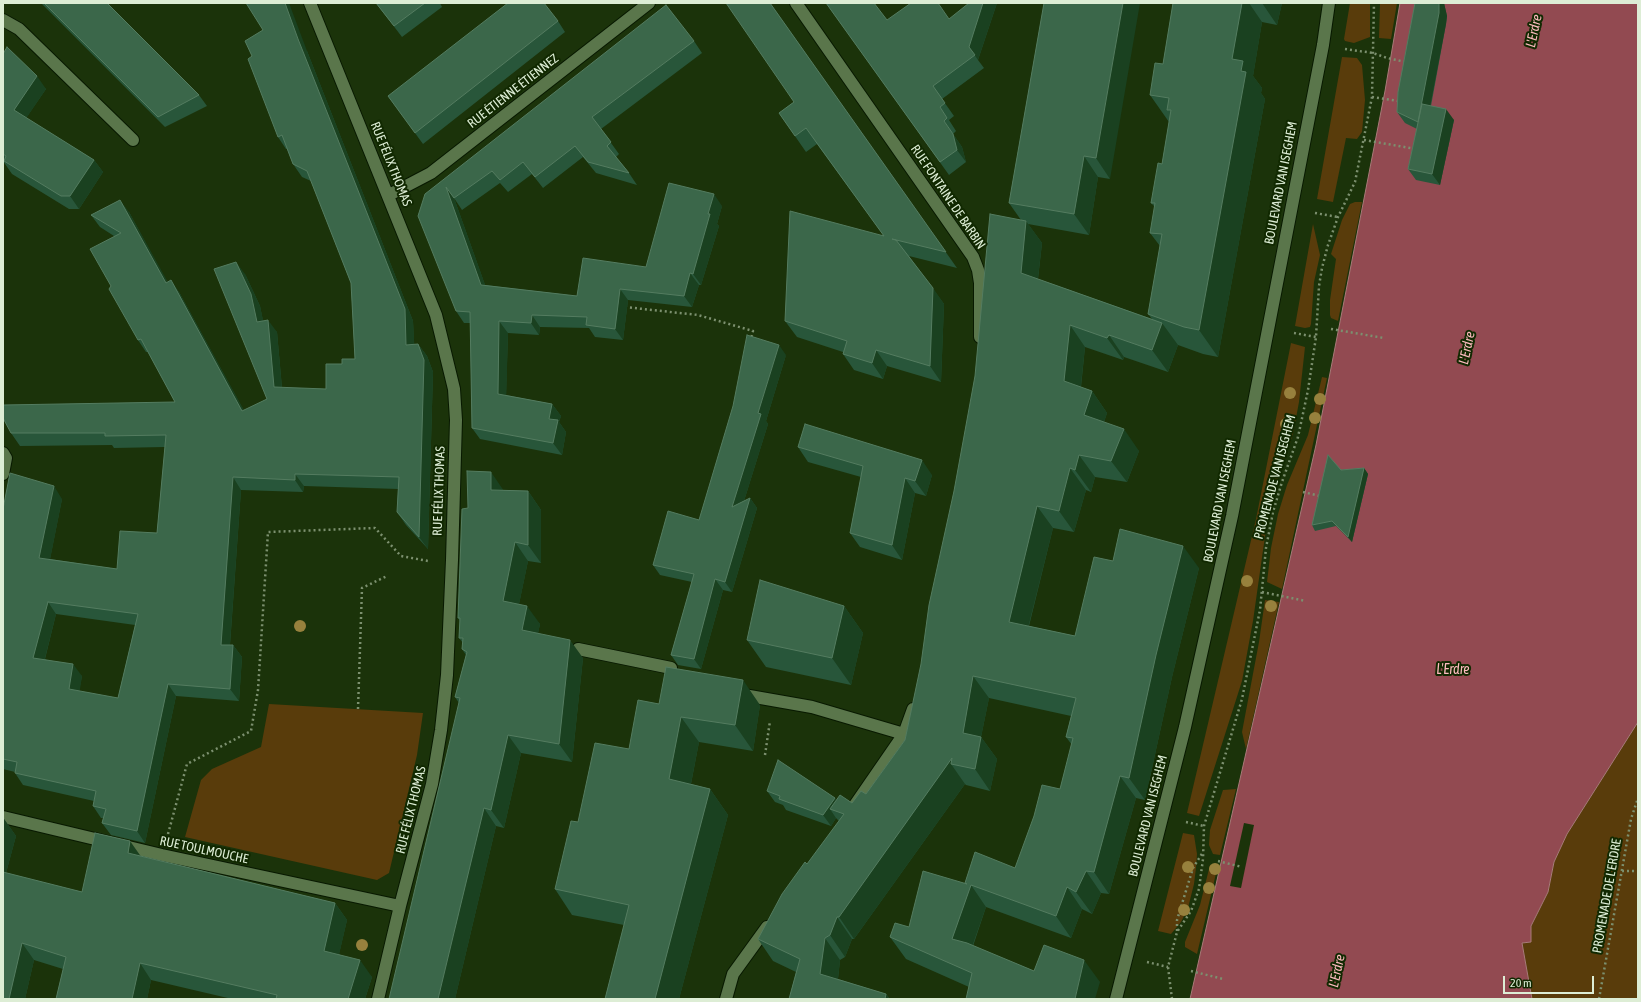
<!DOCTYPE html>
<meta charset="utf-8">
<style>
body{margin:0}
#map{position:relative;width:1641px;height:1002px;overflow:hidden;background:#1b330a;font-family:"Asap Condensed",sans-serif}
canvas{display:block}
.frame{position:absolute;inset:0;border:4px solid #ddedd5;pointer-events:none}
.scale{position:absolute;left:1503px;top:976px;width:91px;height:18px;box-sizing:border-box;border:2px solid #ddedd5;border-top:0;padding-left:5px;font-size:12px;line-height:14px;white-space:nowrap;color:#ddedd5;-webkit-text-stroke:3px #112901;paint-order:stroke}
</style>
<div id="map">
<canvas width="1641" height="1002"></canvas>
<div class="frame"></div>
<div class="scale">20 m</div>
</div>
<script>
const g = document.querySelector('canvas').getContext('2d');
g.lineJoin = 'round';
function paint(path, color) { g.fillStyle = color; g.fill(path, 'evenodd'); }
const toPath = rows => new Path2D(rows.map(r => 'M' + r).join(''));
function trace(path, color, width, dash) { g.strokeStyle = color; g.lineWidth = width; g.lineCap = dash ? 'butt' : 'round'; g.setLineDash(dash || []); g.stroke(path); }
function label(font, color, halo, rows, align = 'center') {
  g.font = font + ' "Asap Condensed",sans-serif'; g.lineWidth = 4; g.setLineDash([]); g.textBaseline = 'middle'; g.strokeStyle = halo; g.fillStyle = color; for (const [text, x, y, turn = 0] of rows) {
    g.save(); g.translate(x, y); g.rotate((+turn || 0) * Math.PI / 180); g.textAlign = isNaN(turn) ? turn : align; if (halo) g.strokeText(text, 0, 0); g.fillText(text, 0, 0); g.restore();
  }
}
paint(toPath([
 [1350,3,1370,3,1370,37,1354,43,1345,41,1344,39],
 [1380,3,1397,3,1391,39,1379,38],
 [1342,57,1357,58,1362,65,1365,100,1362,132,1357,139,1346,138,1333,202,1317,199],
 [1355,202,1362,202,1338,321,1331,318,1330,315,1330,300,1336,259,1331,254,1342,220,1350,204],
 [1313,224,1320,255,1314,282,1311,324,1310,327,1305,328,1295,326],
 [1291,343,1305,347,1299,402,1293,434,1272,496,1268,515,1253,621,1242,681,1199,816,1187,813,1256,519],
 [1322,377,1327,378,1282,589,1267,582,1271,548,1278,514,1287,485,1308,435],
 [1265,600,1279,602,1246,749,1242,732,1259,642],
 [269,704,423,713,417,755,389,873,377,880,185,837,201,780,212,769,261,747],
 [1638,722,1638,999,1532,999,1522,943,1531,942,1531,926,1548,892,1554,862,1567,834],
 [1236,789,1220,855,1213,854,1209,845,1210,830,1222,793,1223,790],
 [1183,833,1194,835,1197,854,1196,868,1194,884,1188,908,1181,922,1171,934,1158,931],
 [1216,864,1218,865,1197,954,1185,947,1185,942,1200,905,1210,865]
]), '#593c0b');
const water = toPath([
 [1400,3,1638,3,1638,722,1567,834,1554,862,1548,892,1531,926,1531,942,1522,943,1532,999,1190,999,1316,445,1385,91,1400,3]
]);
paint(water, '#924a51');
trace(water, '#a87b79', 1);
paint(toPath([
 [1244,823,1254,825,1241,888,1230,886]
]), '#1b330a');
const minor = toPath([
 [310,3,436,315,454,389,456,420,452,560,447,675,441,730,432,784,400,906,378,999],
 [796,3,973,257,978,270,980,283,980,337],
 [3,20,19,29,133,140],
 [389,195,431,173,649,3],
 [3,453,6,458,3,474],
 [578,649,671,668],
 [738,694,812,707,904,734],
 [855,805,904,734,913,709],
 [3,817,162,855,400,906],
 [726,999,733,974,767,927],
 [1116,999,1185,727,1232,516,1323,45,1329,3]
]);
trace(minor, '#081900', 14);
trace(toPath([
 [1345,49,1373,53,1387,58,1406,62],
 [1372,97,1399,101],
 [1364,140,1416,149],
 [1315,213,1338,217],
 [625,307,698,315,753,331,751,339],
 [1331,329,1384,338],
 [1294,333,1316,337],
 [1303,492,1320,496],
 [1262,592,1306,601],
 [358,709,362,588,387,576],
 [765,755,770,721],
 [1186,822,1204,826],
 [168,834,187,764,251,731,258,690,268,532,375,528,401,556,428,561],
 [1218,861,1242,867],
 [1622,871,1638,871],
 [1177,931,1177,920,1193,868,1203,852],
 [1147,962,1168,967],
 [1191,971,1223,979],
 [1172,999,1168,967,1177,932,1191,911,1199,889,1203,859,1204,826,1242,699,1260,610,1266,548,1273,512,1282,482,1298,437,1308,390,1316,337,1319,286,1322,268,1328,245,1338,217,1355,182,1372,97,1374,3],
 [1599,999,1631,819,1638,798]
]), '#7c906f', 2.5, [2, 3]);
trace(minor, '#5a764b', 12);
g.fillStyle = '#97813d';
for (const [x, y] of [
 [1290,393],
 [1320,399],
 [1315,418],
 [1286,424],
 [1247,581],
 [1271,606],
 [300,626],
 [1188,867],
 [1215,869],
 [1209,888],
 [1184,910],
 [362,945]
]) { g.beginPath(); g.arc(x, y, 6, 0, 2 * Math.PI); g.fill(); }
paint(toPath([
 [41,3,107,3,199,95,207,106,165,127],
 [376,3,440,3,442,7,402,37],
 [770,3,957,268,909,256,944,304,941,382,887,366,883,379,854,370,843,354,843,352,797,337,785,321,884,236,817,144,806,152,779,113,794,102],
 [826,3,887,20,949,19,997,3,978,60,984,68,942,99,954,116,949,120,956,131,953,134,962,147,966,162,949,175],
 [1044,3,1110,179,1098,177,1089,235,1028,224,1042,243,1038,279,1152,319,1148,314,1160,246,1150,233,1155,207,1151,203,1162,164,1169,122,1150,95,1163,64,1173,3,1282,3,1277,25,1262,22,1253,76,1262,88,1261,93,1265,99,1218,357,1203,354,1178,345,1168,372,1124,357,1123,360,1085,347,1081,387,1092,391,1107,413,1104,422,1139,451,1127,482,1095,477,1091,492,1086,490,1074,532,1053,528,1029,626,1075,636,1113,561,1199,568,1172,677,1145,800,1136,798,1109,894,1101,893,1092,914,1082,909,1071,938,986,907,973,946,1034,971,1100,982,969,987,906,959,890,937,909,927,965,883,1015,868,1060,789,1072,745,1066,737,1071,716,989,698,981,737,997,759,990,791,966,785,965,784,854,939,852,939,845,957,840,960,838,979,886,994,890,999,789,999,796,972,773,961,758,939,839,821,836,818,831,826,786,810,783,805,775,802,767,791,837,800,852,803,866,794,905,740,1021,220,1009,203],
 [1415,3,1444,3,1447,16,1446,24,1431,106,1454,120,1440,185,1416,180,1408,169,1417,129,1405,123,1397,112],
 [558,21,565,32,423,144,388,96],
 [694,41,702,53,601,129,619,154,616,157,629,173,637,185,596,173,583,157,543,188,532,174,508,192,500,183,462,210,454,198,485,285,577,296,646,267,722,206,717,224,719,226,701,285,699,285,692,307,628,300,623,340,595,337,589,328,540,327,539,335,508,333,506,395,552,404,561,416,559,422,566,432,562,455,480,439,472,428,470,323,464,323,456,311,425,194],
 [307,51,413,321,414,344,418,344,427,356,433,372,428,549,406,525,397,512,398,489,304,486,303,492,241,490,230,645,233,645,242,657,239,701,176,696,145,843,111,835,102,823,103,818,101,818,93,806,94,801,23,785,15,773,15,772,3,769,3,509,62,499,50,559,117,569,157,533,165,447,114,448,112,445,20,446,11,433,175,402,148,352,146,352,138,340,111,286,114,236,100,227,91,215,129,212,167,282,179,292,244,411,267,399,245,274,260,306,263,321,277,332,282,388,326,389,342,364,355,359,351,283,311,181,302,177,293,164,287,149,286,149,278,137],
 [56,614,135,625,118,698,79,691,82,676,45,659],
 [3,54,46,89,26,118,94,160,103,172,79,209,69,209,12,174,3,161],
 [786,355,766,421,768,424,744,501,750,498,757,508,732,592,723,590,701,669,678,665,671,655,692,582,660,575,653,565,699,520],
 [798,447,932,475,926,496,915,493,902,560,860,547,850,533,861,477,808,462],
 [1364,468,1368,474,1352,542,1336,526,1315,531,1312,525,1341,470],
 [504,490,528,491,541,510,541,563,528,561,519,604,540,624,538,633,583,658,572,762,521,753,504,828,496,826,455,999,459,703,455,697,466,655,462,649,463,643,459,638,460,621,458,618,468,508],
 [844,606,863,633,851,685,766,667,747,640],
 [659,704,760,705,753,751,699,742,691,784,710,789,728,815,679,999,605,999,624,925,572,915,555,889,578,822,629,749],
 [4,819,16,836,6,873,82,892,141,856,335,903,347,920,339,954,372,977,365,999,232,999,151,980,147,999,56,999,63,969,34,960,25,999,3,999]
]), '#28563a');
paint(toPath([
 [285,3,289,3,307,51,413,321,415,357,406,345],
 [983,3,997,3,978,60,969,47],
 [1123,3,1140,3,1110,179,1096,158],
 [1242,3,1249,3,1262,22,1253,76,1262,88,1261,93,1265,99,1218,357,1199,330,1232,59],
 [1262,3,1282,3,1277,25],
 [1439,3,1444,3,1447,16,1446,24,1425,133,1418,122],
 [37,76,46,89,23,123,14,110],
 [1446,109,1454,120,1440,185,1432,174],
 [944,121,962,147,966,162,957,150],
 [1084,156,1098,177,1089,235,1074,214],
 [94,160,103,172,79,209,70,196],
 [446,187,454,198,489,296,481,285],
 [714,194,722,206,717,224,719,226,701,285,693,274,708,214],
 [120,200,129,212,175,295,166,283],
 [1026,221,1042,243,1036,295,1021,273],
 [236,262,245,274,260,306,266,334,257,322],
 [690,273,699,285,692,307,684,296],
 [171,280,179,292,251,423,242,411],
 [933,288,944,304,941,382,930,366],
 [620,289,628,300,623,340,615,329],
 [532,315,540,327,539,335,531,323],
 [268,320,277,332,283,400,274,387],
 [499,321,508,333,506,406,498,394],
 [1162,323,1178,345,1168,372,1152,350],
 [1070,325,1085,347,1079,403,1064,381],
 [1109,335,1124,357,1123,360,1107,338],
 [418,344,427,356,433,372,428,549,419,537],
 [779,345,786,355,766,421,768,424,739,517,732,507,758,413],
 [876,350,887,366,883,379,872,363],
 [1092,391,1107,413,1099,437,1084,415],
 [552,404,561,416,559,422,566,432,562,455,553,443,549,419],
 [1124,429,1139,451,1127,482,1111,461],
 [1079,455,1095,477,1091,492,1075,470],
 [922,460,932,475,926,496,915,481],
 [1070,468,1086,490,1074,532,1059,511],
 [1364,468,1368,474,1352,542,1348,537],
 [491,472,504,491,491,490],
 [295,474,304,486,303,492,295,480],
 [233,477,241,490,229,657,221,645],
 [905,478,915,493,902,560,892,545],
 [54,486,62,499,48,570,39,558],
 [528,491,541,510,541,563,528,545],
 [750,498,757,508,732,592,725,582],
 [1037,506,1053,528,1024,644,1009,622],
 [515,542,528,561,516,619,503,601],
 [1183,546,1199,568,1172,677,1145,800,1129,778,1156,655],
 [715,579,723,590,701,669,694,659],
 [48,602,56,614,42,670,33,658],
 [527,606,540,624,535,649,522,630],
 [844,606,863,633,851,685,832,658],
 [570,640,583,658,572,762,559,744],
 [233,645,242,657,239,701,230,689],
 [73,664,82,676,78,702,69,689],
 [973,676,989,698,981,737,997,759,990,791,975,769,963,733],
 [743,680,760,705,753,751,735,725],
 [168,684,176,696,145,843,137,831],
 [681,717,699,742,687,804,669,779],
 [508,735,521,753,504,828,491,810],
 [952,758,951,764,965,784,854,939,839,917],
 [1120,776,1136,798,1109,894,1094,872],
 [710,789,728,815,679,999,655,999],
 [835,798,843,809,830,809,836,818,831,826,823,815],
 [484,808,496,826,455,999,438,999],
 [4,819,16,836,3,884,3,822],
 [130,841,142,858,128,853],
 [1086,871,1101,893,1092,914,1076,892],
 [971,885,986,907,967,961,952,939],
 [1067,887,1082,909,1071,938,1056,916],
 [335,903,347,920,336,968,324,951],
 [837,917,852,939,845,957,830,935],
 [825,938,840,960,836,996,820,974],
 [22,943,34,960,25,999,9,999],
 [360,960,372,977,365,999,348,999],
 [1084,960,1100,982,1095,999,1075,999],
 [140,963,151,980,147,999,132,999],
 [886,994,890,999,885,999]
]), '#1a4120');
const building = toPath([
 [44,3,107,3,199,95,158,117,44,3],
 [246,3,285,3,298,39,405,309,406,345,418,344,424,360,419,537,397,512,399,477,295,474,295,480,233,477,221,645,233,645,230,689,168,684,137,831,102,823,106,809,93,806,96,791,15,773,17,762,3,759,3,509,10,473,54,486,39,558,117,569,120,531,157,533,166,435,105,436,105,433,11,433,3,418,3,405,175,402,141,339,138,340,109,289,111,286,90,249,121,233,91,215,120,200,166,283,171,280,242,411,267,399,214,269,236,262,251,294,257,322,268,320,274,387,326,389,326,364,342,364,342,359,355,359,351,283,307,171,293,164,282,135,278,137,248,59,252,56,245,41,263,30,246,3],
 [48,602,138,614,118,698,69,689,73,664,33,658,48,602],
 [376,3,425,3,394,26,376,3],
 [508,3,544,3,558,21,415,133,388,96,508,3],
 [726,3,770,3,946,252,892,239,896,240,933,288,930,366,876,350,872,363,843,354,847,341,785,321,790,211,884,236,806,128,795,136,779,113,794,102,726,3],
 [826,3,874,3,887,20,911,3,938,3,949,19,969,3,983,3,969,47,975,55,933,86,945,103,940,107,947,118,944,121,953,134,957,150,940,162,826,3],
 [1044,3,1123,3,1096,158,1084,156,1074,214,1009,203,1044,3],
 [1173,3,1242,3,1232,59,1243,61,1241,71,1246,72,1199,330,1184,327,1148,314,1162,234,1150,233,1155,203,1151,203,1158,163,1162,164,1171,110,1167,110,1169,98,1150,95,1155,63,1163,64,1173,3],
 [1415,3,1439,3,1439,13,1418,122,1397,112,1398,92,1415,3],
 [666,5,694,41,592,117,611,142,607,146,629,173,588,162,575,146,535,177,523,162,500,180,492,171,454,198,446,187,481,285,577,296,583,258,646,267,669,183,714,194,708,214,710,214,693,274,690,273,684,296,620,289,615,329,586,325,587,317,532,315,531,323,499,321,498,394,552,404,549,419,558,420,553,443,472,428,470,312,456,311,418,216,425,194,666,5],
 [7,47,37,76,14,110,94,160,70,196,61,196,4,161,6,156,3,154,3,54,7,47],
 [1422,104,1446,109,1432,174,1408,169,1422,104],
 [990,214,1026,221,1021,273,1162,323,1152,350,1109,335,1107,338,1070,325,1064,381,1092,391,1084,415,1124,429,1111,461,1079,455,1075,470,1070,468,1059,511,1037,506,1009,622,1075,636,1094,557,1113,561,1120,529,1183,546,1156,655,1129,778,1120,776,1094,872,1086,871,1076,892,1067,887,1056,916,971,885,952,939,967,943,1034,971,1044,945,1084,960,1075,999,966,999,972,973,890,937,895,923,909,927,923,871,967,884,965,883,975,852,1015,868,1034,816,1042,785,1060,789,1073,738,1066,737,1076,698,973,676,963,733,981,737,975,769,951,764,952,758,839,917,837,917,830,935,825,938,820,974,886,994,885,999,789,999,800,959,758,939,782,894,805,862,807,864,844,814,830,809,840,795,852,803,861,791,866,794,905,740,921,664,929,605,954,491,975,376,990,214],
 [747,335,779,345,758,413,761,414,732,507,750,498,725,582,715,579,694,659,671,655,694,574,653,565,668,511,699,520,733,406,747,335],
 [805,424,922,460,915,481,905,478,892,545,850,533,863,466,798,447,805,424],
 [1328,455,1341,470,1364,468,1348,537,1332,521,1312,525,1328,455],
 [467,471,491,472,491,490,528,491,528,545,515,542,503,601,527,606,522,630,570,640,559,744,508,735,491,810,484,808,438,999,389,999,460,698,455,697,467,652,462,649,463,638,459,638,460,618,458,618,462,509,468,508,467,471],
 [760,580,844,606,832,658,747,640,760,580],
 [666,667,743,680,735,725,681,717,669,779,710,789,655,999,605,999,629,905,555,889,571,821,578,822,595,743,629,749,638,700,659,704,666,667],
 [778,760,835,798,823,815,779,799,780,796,767,791,778,760],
 [95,833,130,841,128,853,335,903,324,951,360,960,348,999,276,999,277,995,140,963,132,999,56,999,66,957,22,943,9,999,3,999,3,872,82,892,95,833]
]);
paint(building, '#3b674a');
trace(building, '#547c60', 1);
label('13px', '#ddedd5', '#112901', [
 ["RUE ÉTIENNE ÉTIENNEZ",513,91,-38],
 ["RUE FÉLIX THOMAS",391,164,68],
 ["BOULEVARD VAN ISEGHEM",1281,183,-79],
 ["RUE FONTAINE DE BARBIN",948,197,56],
 ["PROMENADE VAN ISEGHEM",1275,477,-75],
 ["RUE FÉLIX THOMAS",439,491,-88],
 ["BOULEVARD VAN ISEGHEM",1220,501,-79],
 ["RUE FÉLIX THOMAS",411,810,-76],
 ["BOULEVARD VAN ISEGHEM",1148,816,-76],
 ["RUE TOULMOUCHE",204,850,12],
 ["PROMENADE DE L'ERDRE",1607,896,-80]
]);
label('italic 14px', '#febcc0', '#112901', [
 ["L'Erdre",1534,31,-78],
 ["L'Erdre",1467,348,-78],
 ["L'Erdre",1453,670],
 ["L'Erdre",1337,971,-78]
]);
</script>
